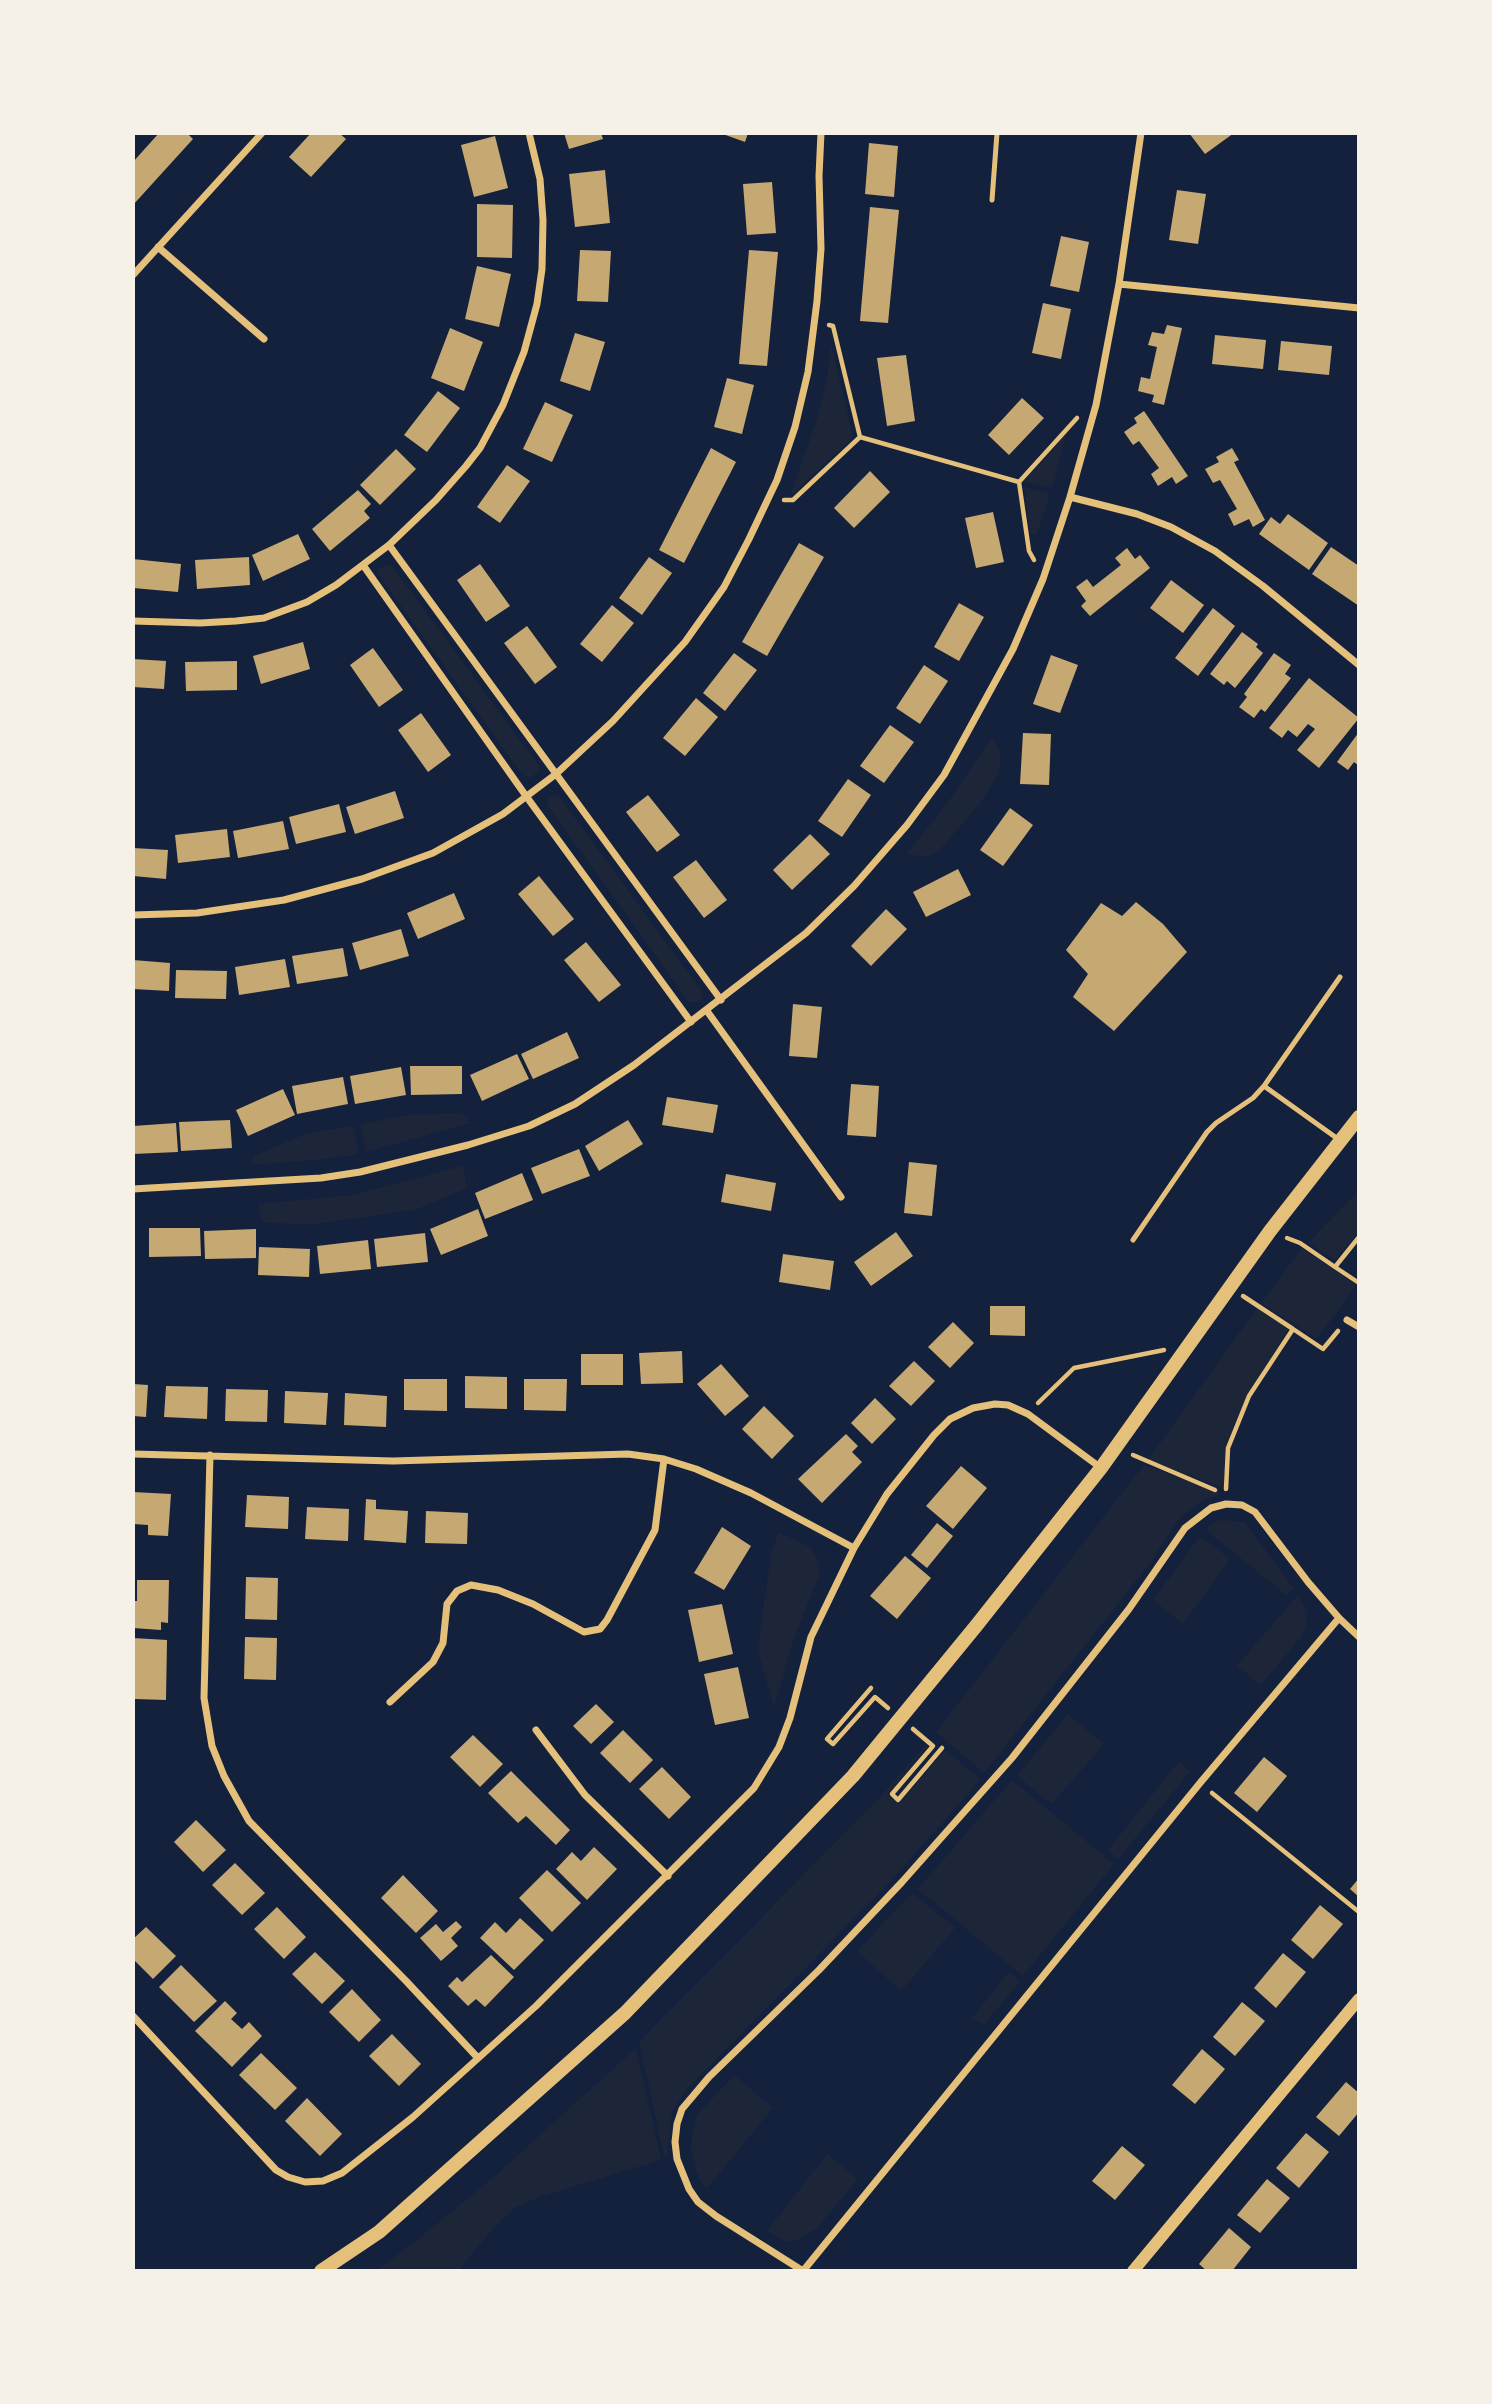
<!DOCTYPE html>
<style>
body{margin:0}
#map{position:relative;width:1492px;height:2404px;overflow:hidden;background:#14213d;font-family:Inter,sans-serif}
canvas{display:block}
.frame{position:absolute;inset:0;border:135px solid #f6f1e7;pointer-events:none}
</style>
<div id="map">
<canvas width="1492" height="2404"></canvas>
<div class="frame"></div>
</div>
<script>
const g = document.querySelector('canvas').getContext('2d');
g.lineJoin = 'round';
function paint(path, color) { g.fillStyle = color; g.fill(path, 'evenodd'); }
const toPath = rows => new Path2D(rows.map(r => 'M' + r).join(''));
function trace(path, color, width, dash) { g.strokeStyle = color; g.lineWidth = width; g.lineCap = dash ? 'butt' : 'round'; g.setLineDash(dash || []); g.stroke(path); }
paint(toPath([
 [831,344,853,437,790,497,818,416,827,376],
 [1066,434,1052,488,1024,482],
 [1024,487,1050,494,1037,534,1031,535],
 [387,565,393,567,539,766,538,772,530,778,522,774,380,577,378,572,381,567],
 [992,737,1000,751,1001,761,998,775,980,803,938,852,925,857,906,854,946,805],
 [555,794,560,797,702,992,703,996,698,1002,689,1002,548,806,547,798],
 [461,1113,471,1123,366,1152,360,1124,410,1115],
 [353,1126,359,1154,325,1159,252,1165,254,1156,305,1134],
 [463,1166,467,1188,415,1210,306,1225,263,1222,258,1204,352,1195],
 [1359,1191,1359,1231,1335,1260,1308,1243],
 [1302,1248,1356,1285,1317,1339,1261,1303],
 [1257,1308,1289,1330,1248,1394,1233,1427,1226,1450,1224,1488,1148,1460],
 [1144,1465,1221,1493,1201,1502,1180,1517,1151,1562,984,1773,936,1732],
 [1222,1520,1245,1522,1294,1589,1286,1595,1206,1530,1214,1522],
 [779,1532,810,1547,816,1556,820,1568,819,1576,793,1641,774,1708,758,1650,771,1553],
 [1200,1536,1230,1559,1183,1624,1153,1600],
 [1298,1595,1306,1611,1306,1625,1302,1636,1261,1685,1237,1666],
 [1068,1714,1104,1744,1052,1804,1017,1776],
 [926,1745,928,1746,887,1794,899,1804,945,1750,981,1779,889,1883,687,2089,672,2111,667,2154,664,2155,639,2042,885,1792],
 [1179,1761,1190,1772,1118,1859,1108,1850],
 [1012,1780,1114,1864,1023,1976,918,1889],
 [911,1894,914,1894,955,1928,901,1991,857,1951],
 [1009,1972,1018,1980,1018,1984,984,2024,971,2019],
 [636,2048,661,2160,539,2197,514,2208,494,2227,458,2271,375,2271,407,2248,495,2176],
 [734,2075,773,2108,707,2188,701,2182,695,2167,691,2150,692,2133,697,2115],
 [827,2154,858,2179,816,2229,795,2241,784,2241,767,2231]
]), '#1d2539');
paint(toPath([
 [159,133,187,133,193,139,133,205,133,162],
 [311,133,339,133,346,139,311,177,289,157],
 [564,133,601,133,603,139,569,149],
 [720,133,748,133,745,142],
 [1189,133,1234,133,1205,154],
 [495,136,508,188,474,197,461,145],
 [869,143,898,146,894,197,865,194],
 [605,170,610,223,575,227,569,174],
 [772,182,776,233,747,235,743,184],
 [1177,190,1206,194,1198,244,1169,240],
 [477,204,513,205,512,258,477,257],
 [870,207,899,210,888,323,860,321],
 [1061,236,1089,242,1079,292,1050,286],
 [580,250,611,251,608,302,577,301],
 [749,250,778,252,767,366,739,364],
 [477,266,511,274,499,327,465,319],
 [1043,303,1071,309,1061,359,1032,353],
 [1167,325,1182,328,1164,405,1152,402,1154,395,1138,391,1141,377,1150,379,1157,347,1148,345,1152,332,1164,334],
 [450,328,483,342,464,391,431,378],
 [575,333,605,342,590,391,560,381],
 [1215,335,1266,340,1263,369,1212,364],
 [1281,341,1332,346,1329,375,1278,370],
 [906,355,915,421,887,426,877,358],
 [727,378,754,385,742,434,714,427],
 [438,391,460,408,427,452,404,435],
 [1022,398,1044,418,1009,455,988,435],
 [545,402,573,415,552,462,523,449],
 [1144,411,1188,476,1176,484,1172,477,1158,486,1151,474,1159,468,1139,441,1133,445,1124,432,1137,423,1134,418],
 [711,448,736,462,684,563,659,550],
 [1232,448,1239,460,1234,462,1265,520,1253,527,1249,519,1234,526,1228,514,1237,509,1220,480,1213,483,1205,469,1219,462,1216,457],
 [396,449,416,469,380,505,360,485],
 [507,465,530,481,500,523,477,507],
 [870,471,890,492,854,528,834,508],
 [358,490,371,504,364,511,370,518,330,551,312,529],
 [993,512,1004,562,976,568,965,518],
 [1288,514,1328,543,1309,570,1259,534,1271,517,1280,524],
 [298,534,310,559,263,581,252,555],
 [799,543,824,557,767,656,742,642],
 [1331,547,1359,566,1359,606,1312,574],
 [1127,548,1135,559,1140,555,1150,568,1090,616,1081,606,1086,601,1076,587,1087,579,1093,587,1121,565,1115,558],
 [249,557,250,585,197,589,195,560],
 [649,557,672,573,642,615,619,598],
 [133,559,181,564,178,592,133,588],
 [480,564,510,606,486,622,457,580],
 [1171,580,1204,605,1183,633,1150,608],
 [959,603,984,617,959,661,934,647],
 [612,605,634,623,602,662,580,644],
 [1213,608,1235,626,1198,676,1175,658],
 [527,626,557,667,535,684,504,643],
 [1242,632,1258,644,1256,647,1263,653,1235,688,1227,681,1224,685,1210,674],
 [303,642,310,669,261,684,253,656],
 [373,648,403,690,379,707,350,665],
 [734,653,757,670,725,711,703,693],
 [1274,653,1291,665,1285,674,1291,678,1265,712,1261,709,1254,718,1239,707,1247,697,1244,694],
 [1051,655,1078,665,1060,713,1033,704],
 [133,659,166,661,164,689,133,687],
 [237,661,237,690,186,691,185,662],
 [924,665,948,681,920,724,896,708],
 [1309,678,1359,718,1319,768,1297,750,1315,729,1308,724,1297,737,1288,730,1282,738,1269,728],
 [696,698,718,717,685,756,663,738],
 [421,713,451,755,428,772,398,730],
 [890,725,914,742,884,783,860,766],
 [1359,732,1359,766,1354,762,1348,770,1337,762],
 [1023,733,1051,734,1049,785,1020,784],
 [848,779,871,795,842,837,818,821],
 [395,791,404,818,355,834,346,807],
 [648,795,680,835,657,852,626,812],
 [339,804,346,832,296,844,289,817],
 [1010,808,1033,825,1003,866,980,850],
 [283,821,289,849,238,858,233,831],
 [227,829,230,857,178,863,175,835],
 [810,834,830,854,792,890,773,870],
 [133,848,168,850,166,879,133,876],
 [696,860,727,900,704,918,673,877],
 [958,869,971,895,926,917,913,892],
 [539,876,574,919,553,936,518,894],
 [454,893,465,919,418,939,407,913],
 [1136,902,1163,924,1187,952,1114,1031,1073,997,1088,974,1066,950,1101,903,1122,916],
 [886,909,907,929,871,966,851,946],
 [401,929,409,956,360,970,352,943],
 [586,942,621,985,599,1002,564,960],
 [343,948,348,976,297,984,292,956],
 [285,959,290,987,239,995,235,967],
 [133,960,170,963,169,991,133,989],
 [176,970,227,971,226,999,175,998],
 [793,1004,822,1007,817,1058,789,1056],
 [567,1032,579,1058,533,1079,521,1054],
 [517,1054,529,1079,482,1101,470,1075],
 [410,1066,462,1066,462,1094,411,1095],
 [401,1067,406,1095,355,1104,350,1076],
 [343,1077,348,1104,297,1114,292,1086],
 [851,1084,879,1086,876,1137,847,1135],
 [283,1089,295,1115,248,1136,236,1110],
 [667,1097,718,1105,713,1133,662,1125],
 [230,1120,232,1148,181,1151,179,1122],
 [628,1120,643,1144,599,1171,585,1146],
 [176,1123,178,1152,133,1154,133,1126],
 [579,1149,590,1176,542,1194,531,1168],
 [909,1162,937,1165,932,1216,904,1213],
 [522,1173,533,1200,485,1219,475,1193],
 [726,1174,776,1183,771,1211,721,1202],
 [478,1209,488,1236,441,1255,430,1229],
 [149,1228,200,1228,201,1256,149,1257],
 [256,1229,256,1258,205,1259,204,1231],
 [896,1232,913,1256,871,1286,854,1262],
 [425,1233,428,1262,377,1267,374,1239],
 [368,1240,371,1269,320,1274,317,1246],
 [259,1247,310,1249,309,1277,258,1275],
 [783,1254,834,1261,830,1290,779,1282],
 [990,1306,1025,1306,1025,1336,990,1335],
 [953,1322,974,1343,950,1368,928,1347],
 [682,1351,683,1383,641,1384,639,1353],
 [581,1354,623,1354,623,1385,581,1385],
 [914,1361,935,1381,911,1406,889,1386],
 [721,1364,749,1396,725,1416,697,1384],
 [465,1376,507,1377,507,1409,465,1408],
 [404,1379,447,1379,447,1411,404,1410],
 [524,1379,567,1379,566,1411,524,1410],
 [133,1384,148,1385,146,1417,133,1416],
 [166,1386,208,1387,207,1419,164,1417],
 [226,1389,268,1390,267,1422,225,1421],
 [285,1391,328,1393,326,1425,284,1423],
 [345,1393,387,1396,386,1427,344,1425],
 [875,1398,896,1419,872,1444,851,1423],
 [764,1406,794,1436,772,1459,742,1429],
 [846,1434,858,1446,852,1452,862,1462,822,1503,798,1479],
 [961,1466,987,1488,953,1529,926,1506],
 [133,1492,171,1494,168,1536,148,1535,148,1525,133,1524],
 [247,1495,289,1497,288,1529,245,1527],
 [366,1499,376,1500,376,1509,408,1511,406,1543,364,1540],
 [307,1507,349,1509,348,1541,305,1539],
 [426,1511,468,1513,467,1544,425,1543],
 [937,1523,953,1536,927,1568,911,1555],
 [722,1527,751,1546,724,1590,694,1573],
 [905,1556,931,1578,897,1619,870,1596],
 [246,1577,278,1578,277,1620,245,1619],
 [137,1580,169,1580,168,1623,161,1622,161,1630,133,1628,133,1601,137,1601],
 [722,1604,733,1654,699,1662,688,1610],
 [245,1637,277,1638,276,1680,244,1679],
 [133,1638,167,1640,166,1700,135,1699],
 [738,1667,749,1718,715,1725,704,1674],
 [596,1704,614,1722,591,1744,573,1726],
 [623,1730,653,1760,630,1783,600,1753],
 [473,1735,503,1764,480,1787,450,1757],
 [1264,1757,1287,1776,1257,1812,1234,1793],
 [662,1767,691,1797,669,1819,639,1789],
 [511,1771,570,1830,556,1845,526,1816,518,1823,488,1793],
 [196,1820,226,1850,203,1872,174,1842],
 [594,1847,617,1869,587,1900,556,1869,572,1852,581,1861],
 [235,1863,265,1893,242,1915,212,1885],
 [547,1870,581,1903,552,1932,519,1898],
 [403,1875,438,1911,416,1933,381,1898],
 [1359,1878,1359,1897,1350,1889],
 [1320,1905,1343,1924,1313,1959,1291,1940],
 [277,1907,306,1937,284,1959,254,1929],
 [520,1918,544,1940,514,1970,480,1938,495,1922,506,1933],
 [456,1921,462,1927,451,1938,458,1946,441,1961,420,1938,436,1924,443,1932],
 [146,1927,176,1956,153,1979,133,1959,133,1939],
 [315,1952,345,1981,322,2004,292,1974],
 [1283,1953,1306,1972,1276,2008,1254,1988],
 [491,1955,514,1977,485,2007,476,1999,468,2006,448,1986,457,1977,462,1982],
 [181,1965,217,2001,194,2022,159,1987],
 [352,1989,381,2020,359,2042,329,2012],
 [225,2001,237,2013,231,2019,242,2029,249,2022,262,2036,232,2067,195,2031],
 [1242,2002,1265,2021,1235,2056,1213,2037],
 [392,2034,421,2064,399,2086,369,2056],
 [1202,2049,1225,2069,1195,2104,1172,2085],
 [261,2053,297,2088,275,2110,239,2075],
 [1346,2082,1359,2093,1359,2112,1339,2136,1316,2117],
 [307,2098,342,2134,320,2156,285,2121],
 [1306,2133,1329,2152,1299,2188,1276,2168],
 [1122,2146,1145,2165,1115,2200,1092,2181],
 [1267,2179,1290,2198,1260,2233,1237,2215],
 [1229,2228,1251,2247,1232,2271,1207,2271,1199,2264]
]), '#c6a872');
trace(toPath([
 [860,437,1019,482],
 [784,500,793,500,860,437,833,326,829,325],
 [1034,560,1029,551,1019,482,1077,418],
 [1359,1237,1335,1267,1359,1283],
 [1287,1238,1300,1243,1335,1267],
 [1243,1296,1293,1329],
 [1038,1403,1074,1368,1164,1350],
 [1133,1455,1215,1490],
 [1226,1489,1228,1448,1249,1396,1293,1329,1323,1349,1338,1331],
 [871,1688,827,1739,833,1744,875,1697,888,1708],
 [913,1729,933,1746,892,1794,898,1800,942,1748],
 [1212,1793,1359,1912]
]), '#e5c07b', 4.5);
trace(toPath([
 [992,200,997,133],
 [1264,1086,1338,1139],
 [1133,1240,1207,1132,1216,1123,1253,1098,1264,1086,1340,977]
]), '#e5c07b', 5);
trace(toPath([
 [158,247,264,339],
 [133,275,262,133],
 [1119,284,1359,308],
 [1070,497,1137,514,1171,527,1215,551,1263,586,1359,665],
 [389,545,721,1000],
 [363,565,526,796,691,1022],
 [133,621,200,623,236,621,264,618,307,602,336,585,389,545,436,500,466,466,480,448,503,405,524,352,537,304,542,269,543,220,540,179,529,133],
 [133,915,197,913,284,900,362,879,433,853,503,814,556,774,613,721,685,642,724,587,749,539,777,480,795,427,808,372,817,301,821,249,819,176,821,133],
 [707,1011,841,1197],
 [133,1189,321,1178,360,1172,468,1145,529,1126,575,1104,634,1065,806,933,854,886,907,825,944,775,1013,649,1043,579,1070,497,1096,405,1119,284,1141,133],
 [1347,1320,1359,1327],
 [133,1454,393,1461,628,1454,664,1459,696,1469,751,1493,854,1548],
 [210,1455,204,1698,212,1746,224,1776,249,1821,407,1982,478,2058],
 [390,1702,433,1662,443,1643,447,1604,457,1591,471,1585,498,1590,533,1604,584,1632,600,1629,607,1620,655,1530,664,1459],
 [536,1730,585,1795,668,1876],
 [133,2016,276,2170,288,2177,305,2182,323,2181,342,2173,413,2117,536,2006,754,1788,779,1747,790,1718,811,1637,854,1548,887,1494,934,1435,950,1419,973,1408,995,1404,1008,1405,1028,1414,1101,1468],
 [803,2271,716,2216,698,2202,689,2189,677,2159,675,2142,677,2124,682,2109,709,2077,819,1970,902,1882,1012,1758,1129,1609,1185,1528,1211,1508,1226,1504,1242,1505,1255,1512,1308,1582,1339,1618,1359,1637],
 [803,2271,1200,1783,1339,1618]
]), '#e5c07b', 7);
trace(toPath([
 [1133,2271,1359,1999]
]), '#e5c07b', 12);
trace(toPath([
 [321,2271,379,2232,625,2013,853,1776,976,1626,1101,1468,1270,1231,1359,1117]
]), '#e5c07b', 14);
</script>
